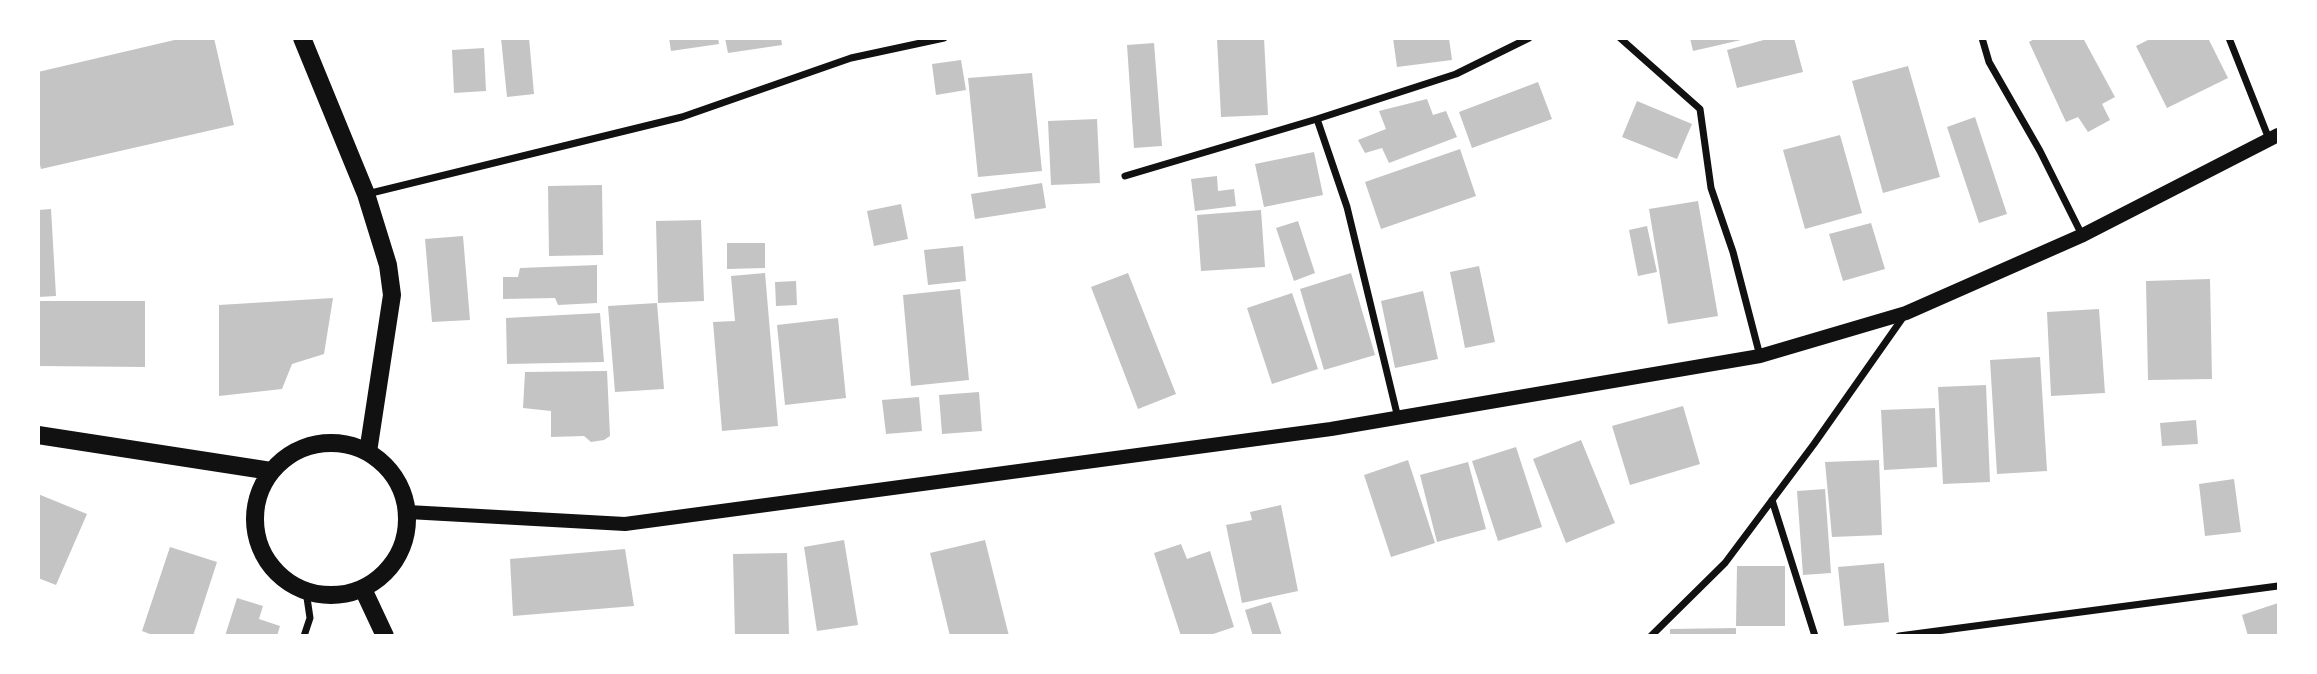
<!DOCTYPE html>
<style>
body{margin:0}
#map{position:relative;width:2317px;height:674px;overflow:hidden;background:#fff;font-family:"PT Serif",serif}
canvas{display:block}
.frame{position:absolute;inset:0;border:40px solid #fff;pointer-events:none}
</style>
<div id="map">
<canvas width="2317" height="674"></canvas>
<div class="frame"></div>
</div>
<script>
const g = document.querySelector('canvas').getContext('2d');
g.lineJoin = 'round';
function paint(path, color) { g.fillStyle = color; g.fill(path, 'evenodd'); }
const toPath = rows => new Path2D(rows.map(r => 'M' + r).join(''));
function trace(path, color, width, dash) { g.strokeStyle = color; g.lineWidth = width; g.lineCap = dash ? 'butt' : 'round'; g.setLineDash(dash || []); g.stroke(path); }
paint(toPath([
 [183,38,214,38,234,125,41,169,38,157,38,72],
 [501,38,529,38,534,94,507,97],
 [669,38,718,38,719,44,671,51],
 [725,38,781,38,782,45,728,53],
 [1217,38,1264,38,1268,115,1221,117],
 [1393,38,1449,38,1452,60,1397,67],
 [1690,38,1741,38,1741,40,1693,51],
 [1771,38,1794,38,1803,72,1737,88,1727,50],
 [2036,38,2083,38,2115,97,2102,104,2110,120,2088,132,2078,117,2066,122,2029,42],
 [2152,38,2208,38,2228,78,2167,108,2136,46],
 [1154,43,1162,146,1134,148,1127,45],
 [484,48,486,91,454,93,452,50],
 [961,60,966,90,936,95,932,64],
 [1908,66,1940,177,1883,193,1852,81],
 [1032,73,1042,171,978,177,968,78],
 [1538,82,1552,119,1472,148,1459,112],
 [1427,99,1433,115,1446,111,1457,137,1389,163,1382,148,1365,153,1358,140,1386,129,1379,111],
 [1637,101,1692,124,1677,159,1622,137],
 [1975,117,2007,214,1979,223,1947,127],
 [1097,119,1100,183,1051,185,1048,121],
 [1840,135,1862,213,1805,229,1783,150],
 [1460,149,1476,196,1381,229,1365,182],
 [1314,152,1323,195,1264,207,1255,164],
 [1217,176,1218,191,1234,189,1236,206,1195,211,1191,179],
 [1042,183,1046,208,975,219,971,194],
 [602,185,603,255,549,256,548,186],
 [1698,201,1718,316,1668,324,1649,209],
 [901,204,908,239,874,246,867,211],
 [51,209,56,296,38,297,38,210],
 [1261,210,1265,267,1201,271,1197,215],
 [701,220,704,301,658,303,656,221],
 [1298,221,1315,273,1294,281,1276,228],
 [1871,223,1885,269,1843,281,1829,234],
 [1647,226,1657,272,1638,276,1629,230],
 [463,236,470,320,432,322,425,239],
 [727,243,765,243,765,268,727,269],
 [963,246,966,281,928,285,924,250],
 [597,265,597,303,558,305,555,298,503,299,503,277,518,277,520,268],
 [1479,266,1495,342,1465,348,1450,272],
 [765,273,778,426,722,431,713,322,735,321,731,276],
 [1128,273,1176,394,1138,409,1091,287],
 [1351,273,1375,355,1324,370,1300,289],
 [2210,279,2212,379,2148,380,2146,281],
 [796,281,797,305,776,306,775,282],
 [960,289,969,380,911,386,903,295],
 [1423,291,1438,359,1395,368,1381,301],
 [1292,293,1318,369,1272,384,1247,308],
 [333,298,324,354,292,364,282,389,219,396,219,305],
 [38,301,145,301,145,367,38,366],
 [657,303,664,389,615,392,608,306],
 [2099,309,2105,393,2051,396,2047,312],
 [600,313,604,362,507,364,506,318],
 [838,318,846,398,785,405,777,325],
 [2040,357,2047,471,1997,474,1990,360],
 [607,371,610,436,604,440,591,442,584,436,551,437,551,411,523,408,525,372],
 [1986,385,1990,482,1943,484,1938,387],
 [979,392,982,431,942,434,939,395],
 [919,397,922,431,886,434,882,400],
 [1683,406,1700,464,1630,485,1612,426],
 [1935,408,1937,467,1884,470,1881,410],
 [2196,420,2198,444,2162,446,2160,423],
 [1581,440,1615,523,1566,543,1533,459],
 [1516,447,1542,527,1498,541,1472,461],
 [1408,460,1435,543,1391,557,1364,475],
 [1879,460,1882,535,1832,537,1825,462],
 [1468,462,1486,529,1437,542,1420,475],
 [2234,479,2241,532,2205,536,2199,484],
 [1825,489,1831,573,1803,575,1797,491],
 [38,494,87,514,56,585,38,578],
 [1281,505,1298,591,1242,603,1226,525,1252,520,1250,512],
 [844,540,858,625,817,631,804,547],
 [985,540,1009,636,950,636,930,553],
 [1181,544,1187,559,1210,551,1234,627,1207,636,1181,636,1154,553],
 [170,547,217,562,193,636,155,636,142,631],
 [625,549,634,606,513,616,510,559],
 [787,553,789,636,735,636,733,554],
 [1884,563,1889,622,1844,626,1838,567],
 [1737,566,1785,566,1785,626,1736,626],
 [237,598,263,606,259,619,280,626,277,636,225,636],
 [1271,602,1282,636,1253,636,1245,610],
 [2278,603,2278,636,2248,636,2242,615],
 [1736,628,1736,636,1670,636,1670,629]
]), '#c4c4c4');
trace(toPath([
 [1620,38,1700,109,1711,188,1733,252,1760,356],
 [1982,38,1989,62,2040,151,2082,235],
 [2229,38,2269,139],
 [1317,119,1456,74,1529,38],
 [1125,176,1317,119,1347,207,1398,418],
 [367,194,682,117,851,58,944,38],
 [1772,500,1815,636],
 [304,636,310,618,306,591],
 [1651,636,1725,563,1814,444,1904,316],
 [1899,636,2278,586]
]), '#111', 7);
trace(toPath([
 [408,512,625,524,1331,429,1760,356,1906,313,2083,235,2278,135]
]), '#111', 14);
trace(toPath([
 [302,38,366,194,388,265,392,295,368,452],
 [38,435,271,471],
 '255 519a76 76 0 1 1 152 0a76 76 0 1 1-152 0Z',
 [363,589,385,636]
]), '#111', 18);
</script>
